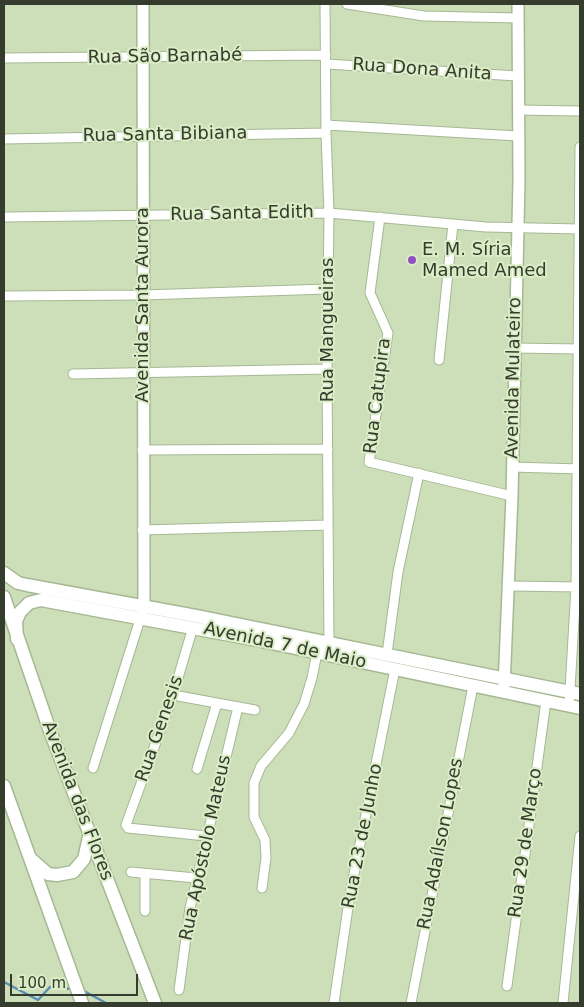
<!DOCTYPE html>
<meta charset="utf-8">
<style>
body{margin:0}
#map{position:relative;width:584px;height:1007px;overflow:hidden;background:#cddfb9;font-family:"DejaVu Sans",sans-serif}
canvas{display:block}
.frame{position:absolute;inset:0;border:5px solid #353c2d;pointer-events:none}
.scale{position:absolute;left:10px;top:974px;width:128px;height:22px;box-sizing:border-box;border:2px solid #353c2d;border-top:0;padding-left:6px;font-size:15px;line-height:18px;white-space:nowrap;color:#353c2d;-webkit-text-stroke:4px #daedc6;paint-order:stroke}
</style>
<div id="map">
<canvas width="584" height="1007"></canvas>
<div class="frame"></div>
<div class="scale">100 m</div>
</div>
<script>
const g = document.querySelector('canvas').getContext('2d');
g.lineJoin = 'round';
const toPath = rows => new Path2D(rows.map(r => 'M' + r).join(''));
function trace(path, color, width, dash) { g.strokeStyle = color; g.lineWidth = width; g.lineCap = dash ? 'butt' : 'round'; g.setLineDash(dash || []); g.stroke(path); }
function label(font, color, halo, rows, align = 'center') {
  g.font = font + ' "DejaVu Sans",sans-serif'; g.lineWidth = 4; g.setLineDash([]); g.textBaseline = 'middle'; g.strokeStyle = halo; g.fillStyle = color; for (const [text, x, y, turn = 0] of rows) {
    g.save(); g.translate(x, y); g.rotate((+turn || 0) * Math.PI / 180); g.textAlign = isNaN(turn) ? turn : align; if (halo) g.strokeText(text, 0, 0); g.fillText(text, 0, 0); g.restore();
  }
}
trace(toPath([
 [4,982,38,1000,50,987,72,989],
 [82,990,106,1003]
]), '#5b8db7', 2.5);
const minor = toPath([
 [325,4,326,133,329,213,327,369,329,648],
 [347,4,424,16,518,18],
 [4,58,326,55],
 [327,64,517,76],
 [518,110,580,111],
 [326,125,518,136],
 [4,139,326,133],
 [4,217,329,213,486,227,580,229],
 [380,217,370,293,388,333,369,462,512,496],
 [4,296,142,295,327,289],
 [514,348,580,349],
 [439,360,453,224],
 [73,374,327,369],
 [142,450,328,449],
 [512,467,580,469],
 [142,530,328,525],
 [509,586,580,587],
 [193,627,173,695,126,825,128,828,206,836],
 [387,654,398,572,419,473],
 [173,695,255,710],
 [569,706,576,587,580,147],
 [93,768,142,613],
 [197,769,217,703],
 [131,872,196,878],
 [262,888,266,858,265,840,254,817,254,783,261,766,289,733,304,704,312,678,317,653],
 [145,911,145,874],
 [507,986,546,701],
 [179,990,190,908,238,707],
 [334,1003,350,894,395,669],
 [411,1003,473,686],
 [563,1003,580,836]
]);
const tertiary = toPath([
 [143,4,144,606],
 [504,687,512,496,519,180,518,4]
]);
const secondary = toPath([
 [4,573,18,583,27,585,196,616,580,694],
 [4,597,50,731,155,1003],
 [17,639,16,621,20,612,29,603,41,600,257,640,580,708],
 [4,786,82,1003],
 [31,859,48,874,57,875,73,872,84,859,89,837]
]);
trace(minor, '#a6b893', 11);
trace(tertiary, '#a6b893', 14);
trace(secondary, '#a6b893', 15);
trace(minor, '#fff', 9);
trace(tertiary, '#fff', 11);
trace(secondary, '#fff', 12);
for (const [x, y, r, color] of [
 [412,260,5,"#924fc3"]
]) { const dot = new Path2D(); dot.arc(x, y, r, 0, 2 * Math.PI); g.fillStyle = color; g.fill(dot); trace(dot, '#daedc6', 2); }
label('18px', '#353c2d', '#daedc6', [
 ["Rua São Barnabé",165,57,-1],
 ["Rua Dona Anita",422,70,4],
 ["Rua Santa Bibiana",165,135,-1],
 ["Rua Santa Edith",242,214,-1],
 ["Avenida Santa Aurora",143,305,-90],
 ["Rua Mangueiras",328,330,-90],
 ["Avenida Mulateiro",514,378,-89],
 ["Rua Catupira",378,396,-83],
 ["Avenida 7 de Maio",285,646,12],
 ["Rua Genesis",160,729,-71],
 ["Avenida das Flores",77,801,69],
 ["Rua 23 de Junho",363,836,-79],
 ["Rua 29 de Março",526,843,-82],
 ["Rua Adaílson Lopes",441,844,-79],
 ["Rua Apóstolo Mateus",206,848,-78]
]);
label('18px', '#353c2d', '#daedc6', [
 ["E. M. Síria",422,250],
 ["Mamed Amed",422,271]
], 'left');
</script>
